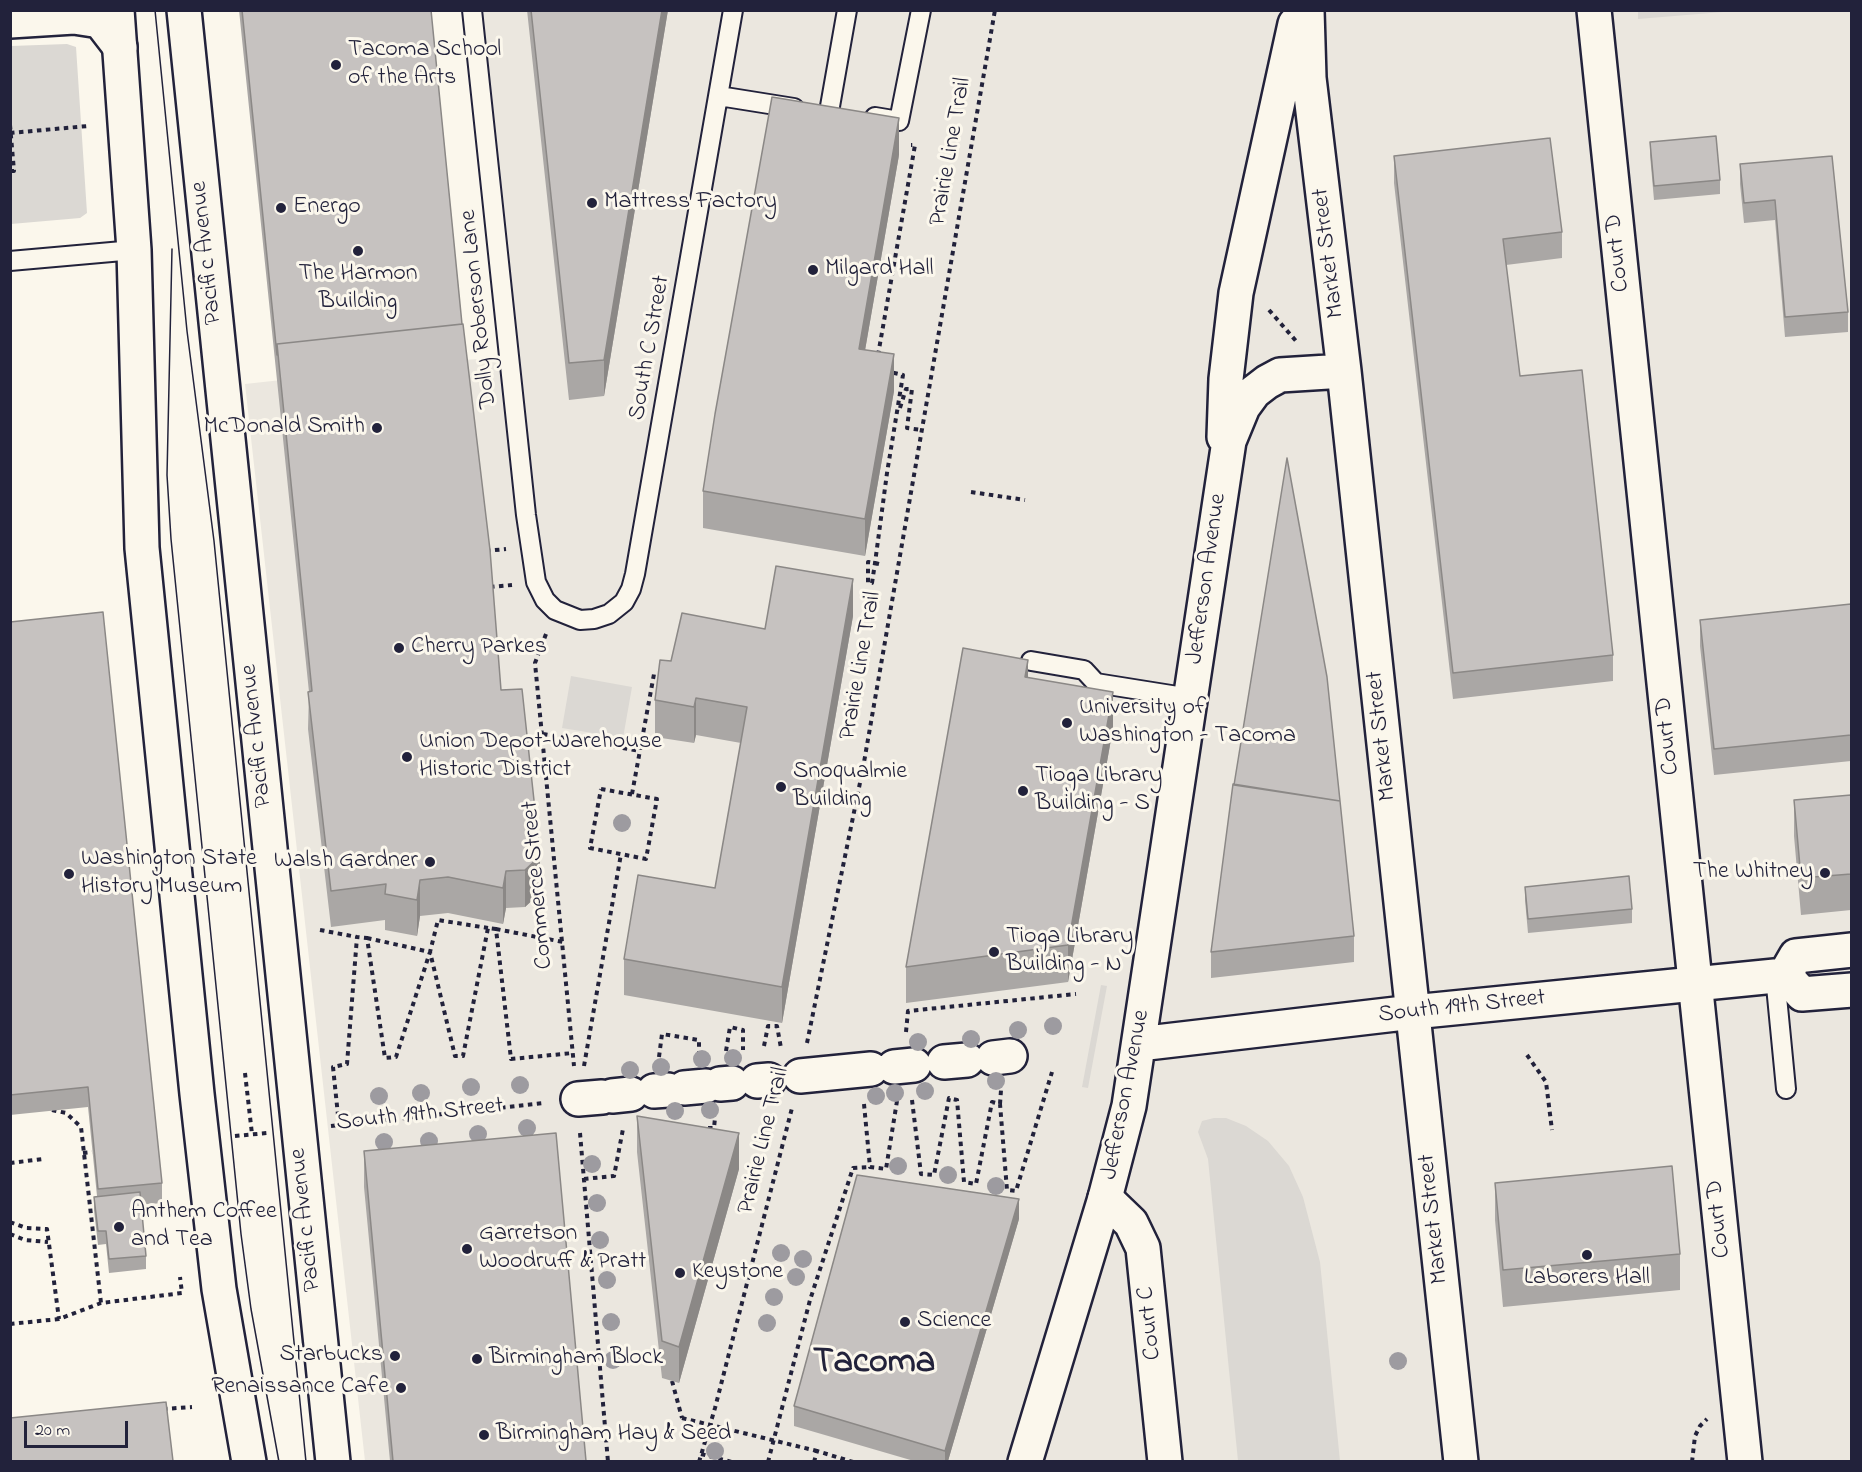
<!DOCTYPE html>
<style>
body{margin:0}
#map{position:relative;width:1862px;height:1472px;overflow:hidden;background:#fbf7ec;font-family:"Indie Flower",sans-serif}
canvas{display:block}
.frame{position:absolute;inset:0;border:12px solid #22223b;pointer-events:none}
.scale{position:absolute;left:24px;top:1421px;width:104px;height:27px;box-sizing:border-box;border:3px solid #22223b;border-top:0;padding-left:8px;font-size:18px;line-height:21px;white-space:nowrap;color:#22223b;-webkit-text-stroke:4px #fbf7ec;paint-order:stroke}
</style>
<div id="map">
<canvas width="1862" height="1472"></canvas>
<div class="frame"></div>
<div class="scale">20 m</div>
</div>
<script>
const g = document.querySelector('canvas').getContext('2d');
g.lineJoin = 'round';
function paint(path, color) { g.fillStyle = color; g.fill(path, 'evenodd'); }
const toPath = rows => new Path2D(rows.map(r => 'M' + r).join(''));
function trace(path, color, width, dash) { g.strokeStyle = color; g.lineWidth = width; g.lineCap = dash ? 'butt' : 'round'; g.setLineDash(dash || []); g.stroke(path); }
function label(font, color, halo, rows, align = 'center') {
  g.font = font + ' "Indie Flower",sans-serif'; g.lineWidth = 6; g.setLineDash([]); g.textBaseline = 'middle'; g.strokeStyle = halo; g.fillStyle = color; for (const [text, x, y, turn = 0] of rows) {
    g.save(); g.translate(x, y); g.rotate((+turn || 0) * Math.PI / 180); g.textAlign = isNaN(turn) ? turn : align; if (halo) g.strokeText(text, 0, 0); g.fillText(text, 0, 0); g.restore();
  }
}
paint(toPath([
 [472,11,1851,11,1851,1461,365,1461,245,384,463,360,510,357]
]), '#ebe7df');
paint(toPath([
 [1638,10,1735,10,1735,11,1638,19],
 [67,44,76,47,87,213,80,218,11,224,11,46],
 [571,676,632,687,623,738,562,728],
 [1101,985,1107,986,1088,1088,1082,1087],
 [1214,1118,1226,1118,1246,1126,1268,1141,1289,1166,1303,1197,1320,1262,1340,1461,1238,1461,1208,1159,1198,1132,1202,1121]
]), '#dbd8d3');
const lane = toPath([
 [472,10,526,515,536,582,545,600,555,610,580,620,594,619,609,614,624,602,631,589,635,574,733,10],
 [719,96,794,108],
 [829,112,847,10],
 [875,117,899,121,921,10],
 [10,261,134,250],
 [1031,661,1084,670,1096,683,1190,698],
 [1775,976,1786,1089]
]);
const street = toPath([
 [1594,10,1745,1462],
 [993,1058,1010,1056],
 [944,1062,967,1060],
 [894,1067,914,1065],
 [800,1076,871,1069],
 [757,1081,769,1080],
 [720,1084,732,1083],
 [684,1088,706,1086],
 [654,1091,668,1090],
 [612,1096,631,1094],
 [578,1099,602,1097],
 [1105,1198,1131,1223,1143,1248,1165,1462]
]);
const secondary = toPath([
 [1307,10,1309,78,1344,371,1461,1462],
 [1224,437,1226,379,1236,293,1295,24],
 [1785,975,1796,956,1852,950],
 [1785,975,1802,994,1852,990],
 [1139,1044,1413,1012,1785,975],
 [1025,1462,1105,1198,1129,1106,1229,441,1243,407,1254,392,1267,382,1280,375,1344,371]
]);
const primary = toPath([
 [117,10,134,250,142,548,197,1094,219,1289,249,1462],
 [184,10,333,1462]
]);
const highway = toPath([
 [10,21,74,17,100,21,120,47]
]);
trace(lane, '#22223b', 22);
trace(street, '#22223b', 38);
trace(secondary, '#22223b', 38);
trace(primary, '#22223b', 38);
trace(highway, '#22223b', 38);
trace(toPath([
 [10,125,14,171,10,171],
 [10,133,88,126],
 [1269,310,1296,341],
 [878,355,915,145,911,145],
 [900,408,906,389,912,389,907,428,922,430],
 [971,492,1025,500],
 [486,551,506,549],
 [879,564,875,563,868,562,868,583,872,583,875,563,887,473,903,375,890,372],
 [490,587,512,585],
 [546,634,535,663,574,1066],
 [543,734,640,751],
 [601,789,657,799,646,859,590,848,601,789],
 [632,794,654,674],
 [496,929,563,942],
 [320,930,357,937],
 [367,938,430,952,438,920,488,928],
 [906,1032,908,1011,1076,994],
 [807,1043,863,768,995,10],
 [764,1046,768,1026,777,1026,781,1048],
 [726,1051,730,1027,743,1030,743,1050],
 [1527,1055,1546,1082,1552,1130],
 [659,1057,662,1034,699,1040,699,1053],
 [584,1066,621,854],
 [245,1073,252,1134],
 [912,1100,921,1174,934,1175,949,1098,957,1100,964,1182,976,1184,992,1102,1000,1104,1007,1190,1016,1191,1052,1072],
 [864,1104,870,1167,886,1169,897,1101],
 [1000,1104,1001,1090],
 [52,1110,66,1113,81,1127,101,1303],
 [339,1125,333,1067,347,1064,357,937,367,938,385,1058,396,1057,430,952,455,1056,463,1056,488,928,496,929,511,1059,573,1053],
 [331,1126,544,1103],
 [708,1128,714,1128,715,1118],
 [580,1133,608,1462],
 [235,1136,267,1133],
 [83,1153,92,1152],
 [10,1163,43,1159],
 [584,1179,614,1176,623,1129],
 [10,1222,26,1228,47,1229,59,1319],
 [10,1234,25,1240,48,1242],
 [10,1324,59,1319,101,1303,182,1293,180,1277],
 [672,1381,682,1418],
 [163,1409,192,1407],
 [701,1454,732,1462],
 [699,1462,715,1408,792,1108],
 [768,1462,810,1300,853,1168,870,1167],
 [814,1462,817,1451,853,1462],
 [1692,1462,1695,1436,1700,1426,1707,1419]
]), '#22223b', 4, [4.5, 4.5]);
trace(lane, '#fbf7ec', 18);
trace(street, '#fbf7ec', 33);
trace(secondary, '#fbf7ec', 33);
trace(primary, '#fbf7ec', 33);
trace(highway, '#fbf7ec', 33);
trace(toPath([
 [155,10,187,331,214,541,306,1462],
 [172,249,167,475,171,539,241,1234,251,1309,279,1462]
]), '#22223b', 1.5);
trace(toPath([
 [682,1418,817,1451]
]), '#22223b', 4, [4.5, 4.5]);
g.fillStyle = '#9d9ba0';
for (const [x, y] of [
 [622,823],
 [1053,1026],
 [1018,1030],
 [971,1039],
 [918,1042],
 [733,1058],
 [702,1059],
 [661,1067],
 [630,1070],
 [996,1081],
 [520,1085],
 [471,1087],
 [925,1091],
 [421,1093],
 [895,1093],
 [379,1096],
 [876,1096],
 [710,1110],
 [675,1111],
 [527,1128],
 [478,1134],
 [429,1141],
 [384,1142],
 [592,1164],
 [898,1166],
 [948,1175],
 [996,1186],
 [597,1203],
 [600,1240],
 [781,1253],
 [803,1259],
 [796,1277],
 [607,1280],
 [774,1297],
 [611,1322],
 [767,1323],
 [613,1360],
 [1398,1361],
 [715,1451]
]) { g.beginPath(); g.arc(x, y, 9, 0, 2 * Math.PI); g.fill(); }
paint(toPath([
 [239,10,431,10,462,324,501,690,540,893,525,907,506,908,503,924,448,913,420,916,417,936,385,930,385,920,331,927,308,729,309,692],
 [527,10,668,10,604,396,569,400],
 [1650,142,1720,180,1720,194,1654,200,1650,155],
 [899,155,865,350,894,391,865,556,703,528,703,491],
 [1394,156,1562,232,1562,258,1506,265,1520,376,1613,655,1613,681,1453,699,1394,183],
 [1832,156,1848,312,1848,332,1785,337,1775,220,1744,223,1740,184,1740,164],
 [1851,604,1851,761,1714,775,1700,646,1700,620],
 [853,616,782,1023,624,995,624,959,715,888,741,743,696,735,694,743,655,737,655,700,671,661,765,629],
 [10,622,162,1183,162,1203,141,1205,146,1256,146,1269,109,1273,106,1244,98,1245,94,1210,94,1197,97,1196,88,1107,10,1115],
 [1028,677,1113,728,1068,982,906,1003,906,967],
 [1851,795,1851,910,1801,915,1794,836,1794,800],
 [1525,887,1632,909,1632,923,1528,933,1525,900],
 [1354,936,1354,962,1211,978,1211,952],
 [637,1116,739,1169,679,1383,662,1378,637,1152],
 [364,1151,586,1461,390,1461,364,1187],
 [1495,1183,1680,1254,1680,1290,1503,1307,1495,1220],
 [1019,1219,948,1461,914,1461,794,1426,794,1406]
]), '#aaa7a5');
paint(toPath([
 [662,10,668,10,604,396,604,360],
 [899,118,899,155,859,385,859,349],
 [894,354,894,391,865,556,865,519],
 [853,579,853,616,782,1023,782,987],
 [1028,660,1028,696,1025,677],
 [1113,692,1113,728,1068,982,1068,945],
 [696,698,696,735,694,743,694,707],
 [540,856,540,893,525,907,525,870],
 [506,871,506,908,503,924,503,888],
 [420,880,420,916,417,936,417,900],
 [739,1133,739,1169,679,1383,679,1347],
 [1019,1199,1019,1219,948,1461,945,1461,945,1451]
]), '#8b8886');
const building = toPath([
 [242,10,431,10,462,324,277,344,277,355,242,10],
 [531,10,662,10,604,360,569,363,531,10],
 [772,97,899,118,859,349,894,354,865,519,703,491,715,414,772,97],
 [1716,136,1720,180,1654,186,1650,142,1716,136],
 [1550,138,1562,232,1503,239,1520,376,1582,370,1613,655,1453,673,1394,156,1550,138],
 [1832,156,1848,312,1785,317,1775,200,1744,203,1740,164,1832,156],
 [463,324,490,550,501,690,522,689,540,856,525,870,506,871,503,888,448,877,420,880,417,900,385,894,386,884,331,891,308,692,312,691,277,344,463,324],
 [1287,458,1327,677,1340,801,1234,785,1287,458],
 [776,566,853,579,782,987,624,959,638,875,715,888,747,707,696,698,694,707,655,700,660,660,671,661,682,613,765,629,776,566],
 [1851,604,1851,735,1714,749,1700,620,1851,604],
 [103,612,162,1183,98,1189,88,1087,10,1095,10,622,103,612],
 [963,648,1028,660,1025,677,1113,692,1068,945,906,967,963,648],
 [1233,784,1340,801,1354,936,1211,952,1233,784],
 [1851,795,1851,874,1801,878,1794,800,1851,795],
 [1629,876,1632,909,1528,919,1525,887,1629,876],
 [637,1116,739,1133,679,1347,662,1341,637,1116],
 [556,1133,586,1461,393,1461,364,1151,556,1133],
 [1672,1166,1680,1254,1503,1270,1495,1183,1672,1166],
 [857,1175,1019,1199,945,1451,794,1406,857,1175],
 [140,1192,146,1256,109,1259,106,1231,98,1231,94,1197,140,1192],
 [166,1402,173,1461,10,1461,10,1418,166,1402]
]);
paint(building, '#c6c2c0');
trace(building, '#8b8886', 1.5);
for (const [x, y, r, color] of [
 [336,65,6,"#22223b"],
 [592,203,6,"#22223b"],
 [281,208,6,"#22223b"],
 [358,251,6,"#22223b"],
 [813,270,6,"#22223b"],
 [377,428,6,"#22223b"],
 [399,648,6,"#22223b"],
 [1067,723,6,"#22223b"],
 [407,757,6,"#22223b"],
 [781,787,6,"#22223b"],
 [1023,791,6,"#22223b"],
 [430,862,6,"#22223b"],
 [1825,873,6,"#22223b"],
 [69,874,6,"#22223b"],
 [994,952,6,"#22223b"],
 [119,1227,6,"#22223b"],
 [467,1249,6,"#22223b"],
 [1587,1255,6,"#22223b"],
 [680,1273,6,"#22223b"],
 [905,1322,6,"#22223b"],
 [395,1356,6,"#22223b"],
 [477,1359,6,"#22223b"],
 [401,1388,6,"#22223b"],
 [484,1435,6,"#22223b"]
]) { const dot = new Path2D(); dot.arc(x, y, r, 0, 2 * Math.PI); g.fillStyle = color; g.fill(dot); trace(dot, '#fbf7ec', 2); }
label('24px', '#22223b', '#fbf7ec', [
 ["Tacoma School",348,51],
 ["of the Arts",348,79],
 ["Mattress Factory",604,203],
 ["Energo",293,208],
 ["Milgard Hall",825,270],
 ["The Harmon",358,275,"center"],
 ["Building",358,303,"center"],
 ["McDonald Smith",365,428,"right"],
 ["Cherry Parkes",411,648],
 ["University of",1079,709],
 ["Washington - Tacoma",1079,737],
 ["Union Depot-Warehouse",419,743],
 ["Historic District",419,771],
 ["Snoqualmie",793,773],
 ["Building",793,801],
 ["Tioga Library",1035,777],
 ["Building - S",1035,805],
 ["Washington State",81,860],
 ["History Museum",81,888],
 ["Walsh Gardner",418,862,"right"],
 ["The Whitney",1813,873,"right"],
 ["Tioga Library",1006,938],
 ["Building - N",1006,966],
 ["Anthem Coffee",131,1213],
 ["and Tea",131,1241],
 ["Garretson",479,1235],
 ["Woodruff & Pratt",479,1263],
 ["Keystone",692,1273],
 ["Laborers Hall",1587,1279,"center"],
 ["Science",917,1322],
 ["Starbucks",383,1356,"right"],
 ["Birmingham Block",489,1359],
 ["Renaissance Cafe",389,1388,"right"],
 ["Birmingham Hay & Seed",496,1435]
], 'left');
label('24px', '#22223b', '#fbf7ec', [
 ["Prairie Line Trail",952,152,-80],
 ["Pacific Avenue",208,253,-96],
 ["Market Street",1330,253,-97],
 ["Court D",1619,253,-96],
 ["Dolly Roberson Lane",480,309,-96],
 ["South C Street",651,348,-80],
 ["Jefferson Avenue",1208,579,-82],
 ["Prairie Line Trail",862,666,-80],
 ["Pacific Avenue",258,736,-96],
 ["Market Street",1383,736,-96],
 ["Court D",1669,736,-96],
 ["Commerce Street",539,885,-95],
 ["South 19th Street",1462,1008,-6],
 ["Jefferson Avenue",1127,1095,-79],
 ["South 19th Street",420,1116,-6],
 ["Prairie Line Trail",765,1141,-76],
 ["Market Street",1435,1219,-96],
 ["Court D",1720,1219,-96],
 ["Pacific Avenue",307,1220,-96],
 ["Court C",1151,1323,-96]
]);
label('bold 36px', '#22223b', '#fbf7ec', [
 ["Tacoma",874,1365]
]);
</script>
